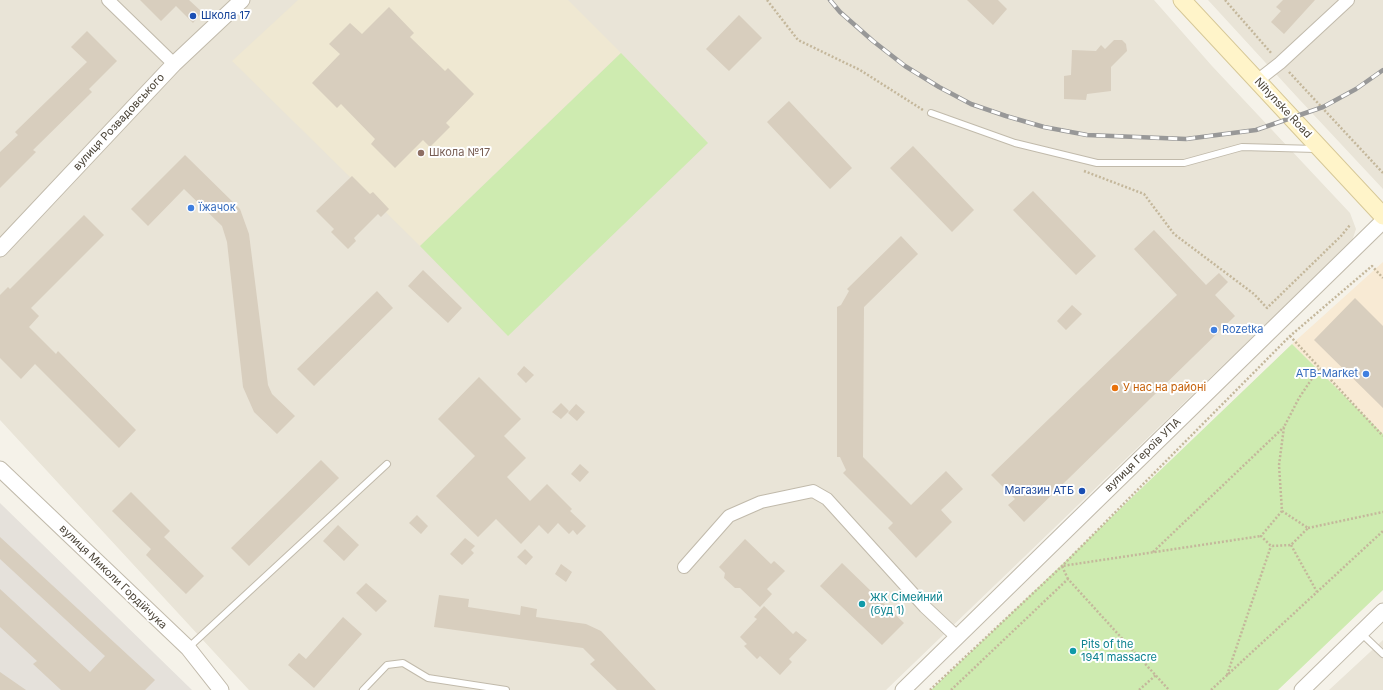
<!DOCTYPE html>
<meta charset="utf-8">
<style>
body{margin:0}
canvas{display:block;background:#f5f2e9}
</style>
<canvas width="1383" height="690"></canvas>
<script>
const g = document.querySelector('canvas').getContext('2d');
g.lineJoin = 'round';
function paint(path, color) { g.fillStyle = color; g.fill(path, 'evenodd'); }
const toPath = rows => new Path2D(rows.map(r => 'M' + r).join(''));
function trace(path, color, width, dash) { g.strokeStyle = color; g.lineWidth = width; g.lineCap = dash ? 'butt' : 'round'; g.setLineDash(dash || []); g.stroke(path); }
function label(font, color, halo, rows, align = 'center') {
  g.font = font + ' Inter,sans-serif'; g.lineWidth = 4; g.setLineDash([]); g.textBaseline = 'middle'; g.strokeStyle = halo; g.fillStyle = color; for (const [text, x, y, turn = 0] of rows) {
    g.save(); g.translate(x, y); g.rotate((+turn || 0) * Math.PI / 180); g.textAlign = isNaN(turn) ? turn : align; if (halo) g.strokeText(text, 0, 0); g.fillText(text, 0, 0); g.restore();
  }
}
paint(toPath([
 [0,0,1154,0,1212,66,1350,213,1356,229,1352,241,886,690,249,690,0,420],
 [1208,0,1383,0,1383,189,1298,98],
 [1383,640,1383,690,1329,690]
]), '#e9e4d7');
paint(toPath([
 [1383,262,1383,434,1292,344]
]), '#f8ead4');
paint(toPath([
 [0,503,192,690,0,690]
]), '#e5e1db');
paint(toPath([
 [298,0,568,0,621,53,420,246,232,61]
]), '#efe8d2');
paint(toPath([
 [621,53,708,143,508,336,420,246],
 [1292,344,1383,434,1383,590,1278,690,931,690]
]), '#ceebb0');
paint(toPath([
 [140,0,189,0,202,12,193,23,176,6,161,21],
 [967,0,998,0,1007,9,993,25],
 [1283,0,1315,0,1284,34,1271,22,1281,11,1276,7],
 [389,7,414,33,410,37,445,71,448,68,474,94,446,123,450,127,430,147,423,140,395,168,371,144,375,139,341,104,337,108,312,83,340,54,329,44,350,23,362,34],
 [739,15,762,38,729,71,706,49],
 [87,31,117,61,89,89,92,92,33,150,36,152,0,188,0,152,18,135,15,132,87,62,71,47],
 [1114,40,1122,40,1126,44,1127,51,1111,67,1111,91,1087,94,1086,100,1064,99,1064,76,1071,75,1072,50,1096,51,1101,45,1105,49],
 [789,101,852,168,830,189,767,122],
 [913,146,974,210,952,232,890,168],
 [185,155,240,209,249,234,268,385,272,394,295,416,277,434,254,412,243,387,227,242,222,226,184,189,148,226,131,209],
 [352,176,370,194,373,192,389,209,381,217,378,214,354,238,356,241,348,249,331,232,334,229,316,211],
 [1033,191,1096,256,1076,275,1013,210],
 [84,215,104,235,31,308,39,316,29,327,56,354,58,351,136,430,119,448,35,364,21,379,0,358,0,295,8,287,10,289],
 [1154,230,1206,285,1219,273,1228,282,1215,295,1235,316,1024,522,1008,505,1015,499,991,475,1177,295,1134,249],
 [901,236,918,254,864,307,863,457,911,505,946,471,963,489,941,510,952,522,916,558,888,528,893,523,843,473,846,470,840,457,837,457,837,307,841,305,849,291,847,289],
 [423,270,462,308,448,323,408,286],
 [377,291,393,308,314,386,297,369],
 [1355,298,1383,326,1383,408,1314,340],
 [1072,305,1082,314,1066,330,1057,321],
 [524,366,534,375,526,383,517,374],
 [479,377,521,419,504,436,526,458,507,477,530,501,547,484,572,509,570,511,586,526,577,535,573,530,569,534,558,523,548,534,539,525,521,544,496,519,478,537,436,496,475,456,438,419],
 [561,403,569,411,561,419,552,412],
 [576,404,585,412,577,421,568,413],
 [321,460,339,478,249,566,231,548],
 [580,464,589,472,580,482,571,474],
 [131,492,170,531,164,537,204,576,186,594,146,555,151,549,112,511],
 [417,515,428,526,421,534,409,523],
 [338,525,359,545,344,561,323,541],
 [0,537,155,680,145,690,61,690,33,664,37,661,0,627,0,589,90,672,105,656,0,559],
 [465,538,475,546,471,550,474,553,462,565,450,554],
 [745,539,771,564,774,561,785,571,767,589,772,594,760,607,740,588,735,588,724,578,725,573,719,567],
 [525,549,533,557,526,565,517,557],
 [842,563,904,623,882,645,820,586],
 [561,564,572,572,566,582,555,574],
 [366,583,387,601,376,612,356,593],
 [439,595,469,599,468,607,520,615,521,606,537,609,536,617,586,624,601,631,656,690,617,690,590,664,595,660,583,648,434,627],
 [764,606,793,634,796,631,807,640,789,659,792,662,780,675,760,656,757,659,744,646,747,644,740,637,757,619,754,617],
 [343,617,362,634,314,688,288,665,299,653,306,659],
 [0,672,26,690,0,690]
]), '#d8cebe');
const service = toPath([
 [931,113,1015,143,1097,163,1184,163,1242,147,1316,149],
 [1361,633,1383,654],
 [188,648,387,464],
 [363,690,387,665,403,663,428,678,506,690]
]);
const minor = toPath([
 [108,0,174,64],
 [1257,81,1280,63,1348,0],
 [684,567,729,516,761,502,813,491,827,499,925,607,957,637]
]);
const tertiary = toPath([
 [0,249,174,64,242,0],
 [0,469,188,648,221,690],
 [903,690,1383,221],
 [1302,690,1383,611]
]);
const secondary = toPath([
 [1182,0,1383,216]
]);
trace(service, '#c1baab', 8);
trace(minor, '#c1baab', 14);
trace(tertiary, '#c1baab', 17);
trace(secondary, '#d7c897', 19);
trace(toPath([
 [767,0,798,40,860,70,923,110],
 [1225,0,1272,54],
 [1289,72,1383,173],
 [1084,171,1144,194,1174,234,1254,294,1267,308,1341,236,1350,225],
 [1290,336,1383,436],
 [1282,511,1261,536,1271,546,1291,545,1308,528,1282,511,1279,465,1284,427,1299,398,1319,368],
 [1308,528,1383,512],
 [1291,545,1317,592],
 [1153,552,1284,427],
 [1068,579,1062,566,1261,536],
 [1227,675,1271,546],
 [930,690,1062,566,1290,336,1372,266,1383,278],
 [951,690,1068,579,1169,690],
 [1139,690,1156,675],
 [1211,690,1383,531]
]), '#c4b79b', 2.5, [2, 2]);
trace(service, '#fff', 6);
trace(minor, '#fff', 12);
trace(tertiary, '#fff', 15);
trace(secondary, '#fff4c9', 17);
const rail = toPath([
 [830,0,840,12,873,41,905,66,939,87,971,104,1006,116,1044,127,1087,135,1186,139,1256,130,1323,107,1356,89,1383,70]
]);
trace(rail, '#989898', 4.5);
trace(rail, '#fff', 3, [9]);
for (const [x, y, r, color] of [
 [193,16,4,"#1a4fb4"],
 [421,153,4,"#8d6e63"],
 [191,208,4,"#3f7fe0"],
 [1214,330,4,"#3f7fe0"],
 [1366,374,4,"#3f7fe0"],
 [1115,388,4,"#e8710a"],
 [1082,491,4,"#1a4fb4"],
 [862,604,4,"#0f9aa8"],
 [1073,651,4,"#0f9aa8"]
]) { const dot = new Path2D(); dot.arc(x, y, r, 0, 2 * Math.PI); g.fillStyle = color; g.fill(dot); trace(dot, '#fff', 1.5); }
label('11px', '#164399', '#fff', [
 ["Школа 17",201,16],
 ["Магазин АТБ",1074,491,"right"]
], 'left');
label('11px', '#4a4337', '#fff', [
 ["Nihynske Road",1283,108,47],
 ["вулиця Розвадовського",119,122,-47],
 ["вулиця Героїв УПА",1143,455,-44],
 ["вулиця Миколи Гордійчука",113,577,44]
]);
label('11px', '#785e54', '#fff', [
 ["Школа №17",429,153]
], 'left');
label('11px', '#366cbe', '#fff', [
 ["їжачок",199,208],
 ["Rozetka",1222,330],
 ["ATB-Market",1358,374,"right"]
], 'left');
label('11px', '#c56008', '#fff', [
 ["У нас на районі",1123,388]
], 'left');
label('11px', '#0d838f', '#fff', [
 ["ЖК Сімейний",870,598],
 ["(буд 1)",870,611],
 ["Pits of the",1081,645],
 ["1941 massacre",1081,658]
], 'left');
</script>
